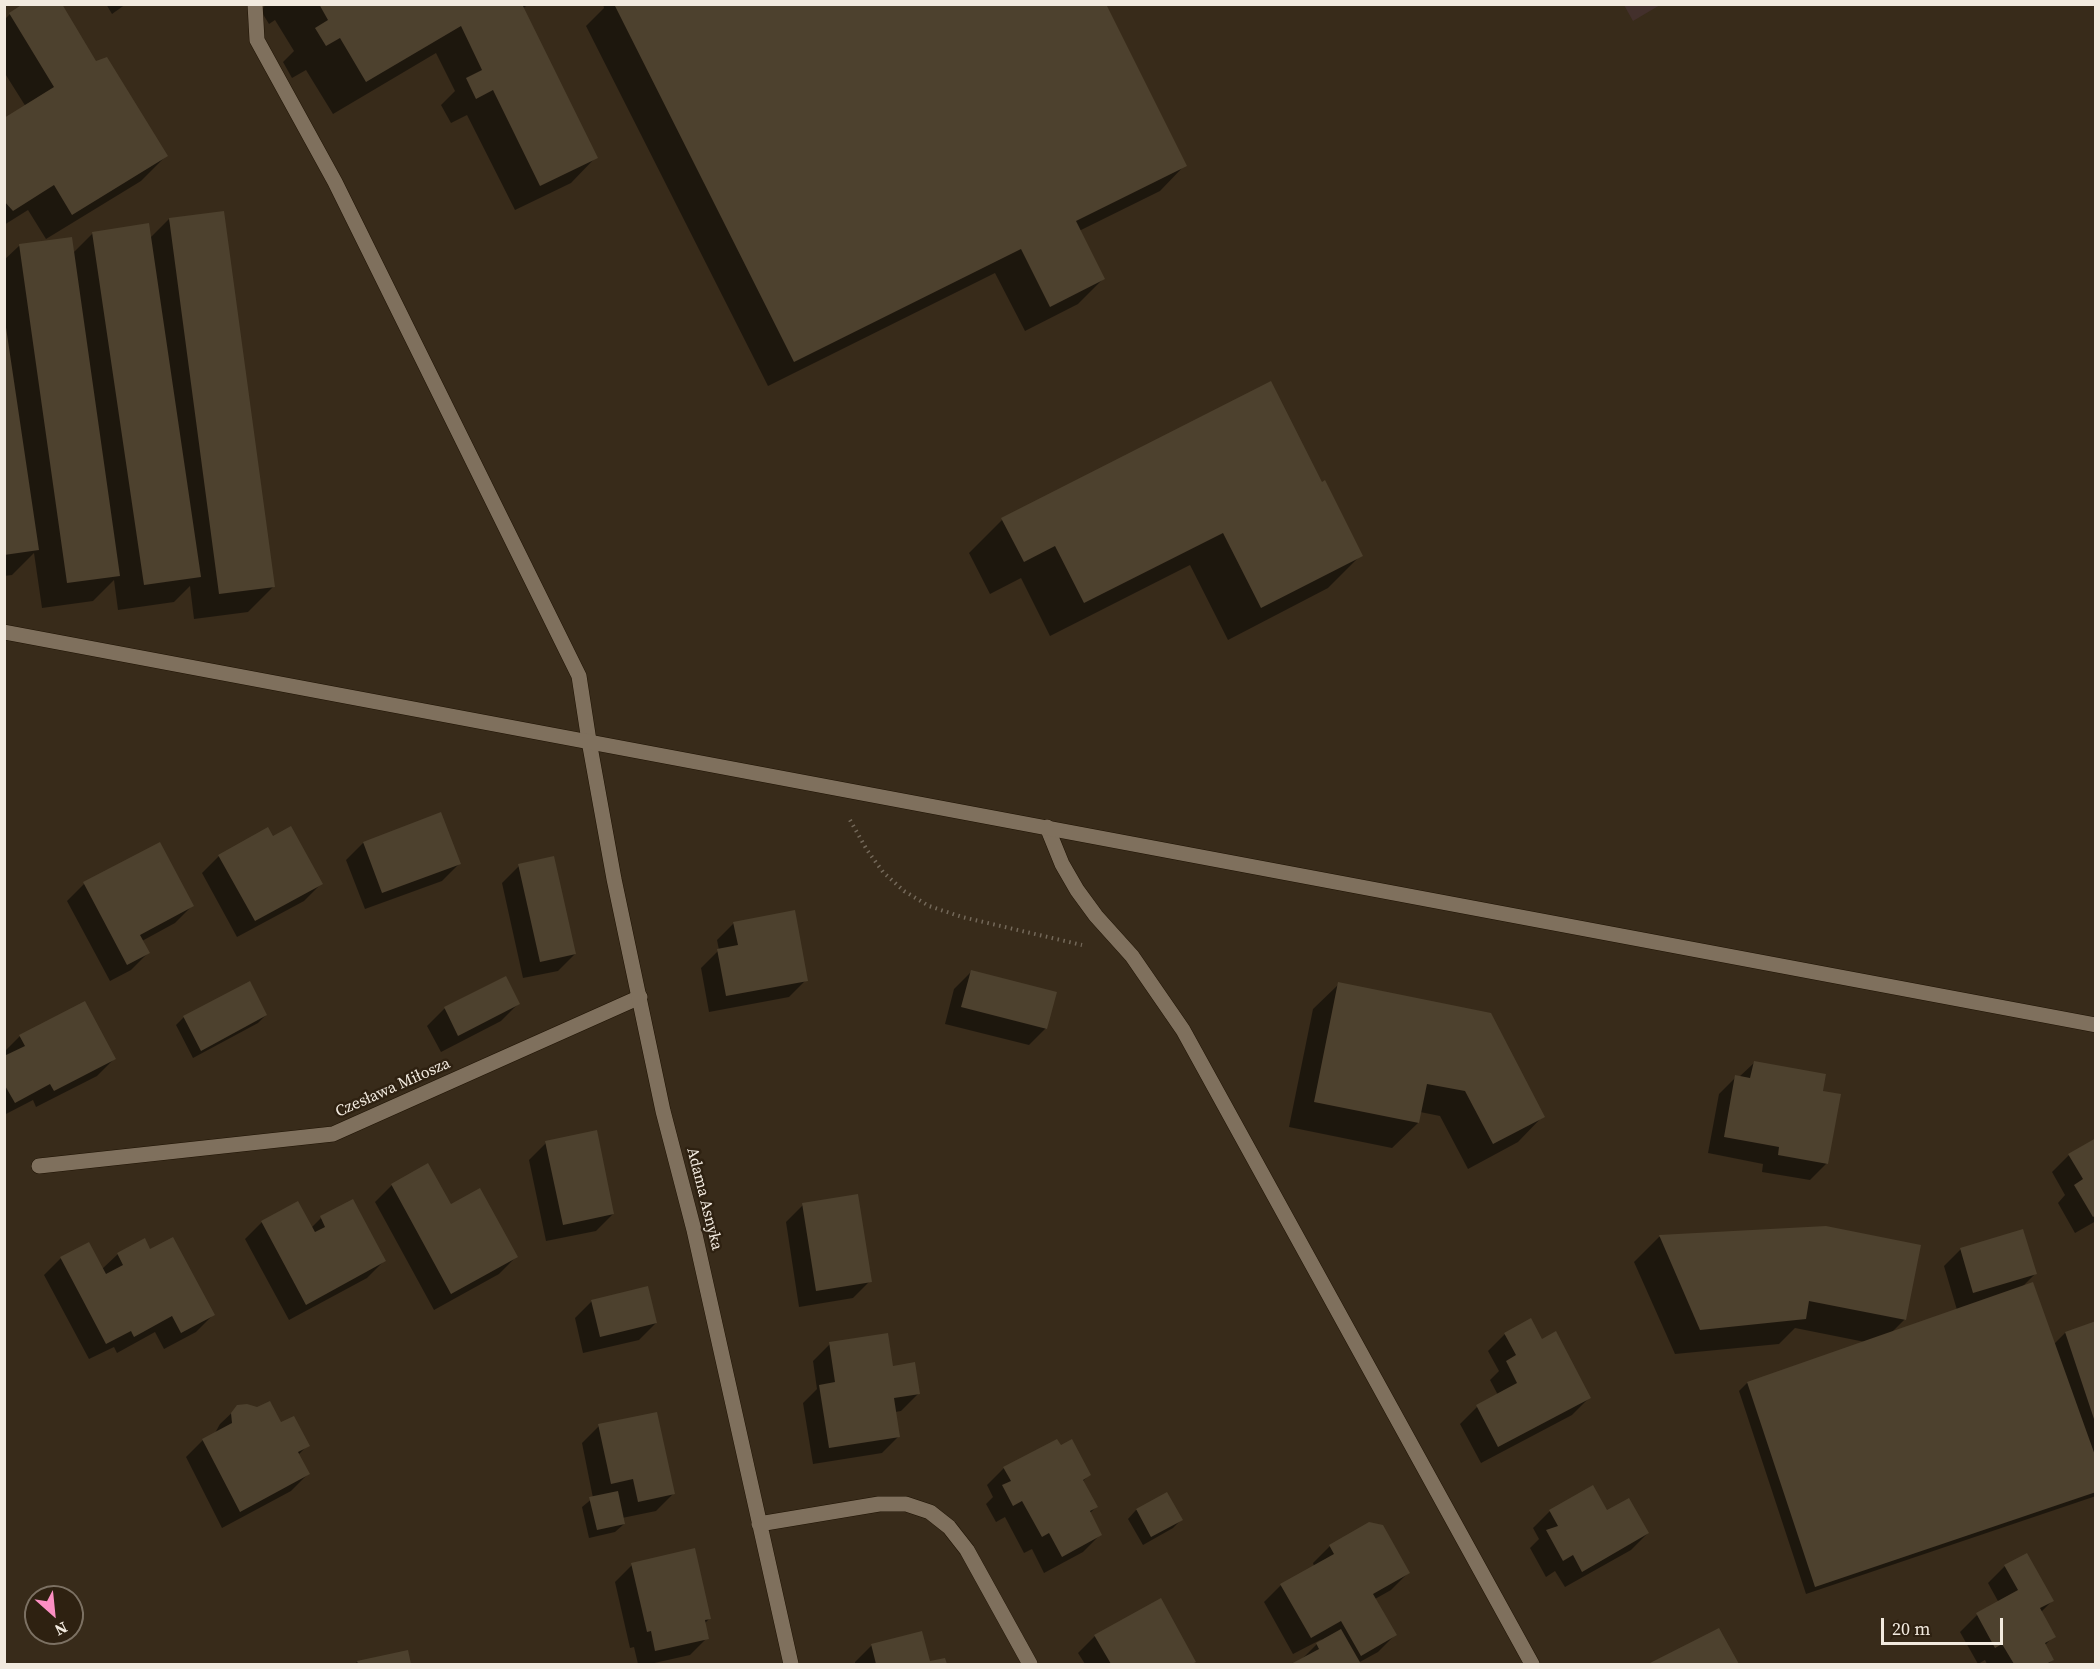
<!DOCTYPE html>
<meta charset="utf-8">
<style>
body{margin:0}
#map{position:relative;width:2100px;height:1669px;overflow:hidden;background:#382b1a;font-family:"Source Serif 4",serif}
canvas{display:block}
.frame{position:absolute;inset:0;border:6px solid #f2eadf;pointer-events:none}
.north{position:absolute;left:24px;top:1585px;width:60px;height:60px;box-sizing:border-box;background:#2e2111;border:2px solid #7c7163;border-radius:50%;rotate:153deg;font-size:16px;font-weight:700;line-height:24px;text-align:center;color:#f2eadf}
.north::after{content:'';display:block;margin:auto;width:21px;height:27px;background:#fc8fc3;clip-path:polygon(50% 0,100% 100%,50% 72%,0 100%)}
.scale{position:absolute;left:1881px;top:1618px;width:122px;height:27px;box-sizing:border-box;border:3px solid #f2eadf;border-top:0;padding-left:8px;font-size:18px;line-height:21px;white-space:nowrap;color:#f2eadf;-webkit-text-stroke:4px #2e2111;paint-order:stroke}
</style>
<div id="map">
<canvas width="2100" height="1669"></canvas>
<div class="frame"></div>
<div class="north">N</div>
<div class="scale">20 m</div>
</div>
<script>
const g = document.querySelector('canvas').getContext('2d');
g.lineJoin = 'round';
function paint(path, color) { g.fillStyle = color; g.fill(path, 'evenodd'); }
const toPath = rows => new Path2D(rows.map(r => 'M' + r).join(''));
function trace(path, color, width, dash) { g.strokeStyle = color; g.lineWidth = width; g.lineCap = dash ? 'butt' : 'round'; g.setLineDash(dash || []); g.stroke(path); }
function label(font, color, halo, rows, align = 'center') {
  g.font = font + ' "Source Serif 4",serif'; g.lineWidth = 5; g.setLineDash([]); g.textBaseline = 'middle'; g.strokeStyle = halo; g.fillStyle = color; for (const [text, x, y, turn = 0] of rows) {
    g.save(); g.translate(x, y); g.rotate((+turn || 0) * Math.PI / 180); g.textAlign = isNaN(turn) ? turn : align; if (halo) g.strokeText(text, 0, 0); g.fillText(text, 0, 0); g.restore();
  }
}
paint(toPath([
 [1624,5,1660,5,1633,21]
]), '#43302c');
paint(toPath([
 [106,4,126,4,112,14],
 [266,4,529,4,522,9,596,157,571,183,515,210,467,115,451,123,441,105,455,91,436,53,333,114,306,70,292,78,283,62,294,51,275,20,269,24,261,11],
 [603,4,1104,4,1185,165,1160,191,1079,231,1103,279,1078,304,1025,331,995,273,768,386,586,26,604,8],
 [10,14,96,63,166,156,141,181,46,239,28,210,4,225,4,120,26,107,4,72,4,20],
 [169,219,273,587,248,612,194,619,190,586,174,602,118,610,114,580,93,601,42,608,34,553,12,575,4,576,4,260,19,246,73,253,93,233,150,238],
 [1321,484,1361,555,1328,588,1228,640,1190,565,1050,636,1021,578,990,594,969,553,1002,520],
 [440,814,459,864,442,881,365,909,346,860,363,843],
 [272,838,321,884,304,901,237,937,202,873,219,856],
 [519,866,575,954,558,971,523,978,502,883],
 [84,884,192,906,175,923,142,941,148,953,131,970,110,981,67,901],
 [734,923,806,980,789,997,709,1012,701,968,719,950,717,940],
 [971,972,1046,1028,1029,1045,945,1024,954,989],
 [505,978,518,1004,501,1021,441,1052,427,1026,444,1009],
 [1339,984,1543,1116,1518,1142,1468,1169,1440,1116,1420,1112,1418,1123,1392,1148,1289,1127,1313,1009],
 [266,1015,258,1023,193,1058,176,1025,184,1017],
 [20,1036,114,1059,97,1076,36,1107,33,1100,4,1115,4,1052],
 [1754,1063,1821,1092,1827,1163,1810,1180,1762,1172,1763,1164,1708,1153,1719,1094,1736,1077,1739,1077],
 [2096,1140,2096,1221,2075,1233,2058,1203,2065,1195,2052,1172,2069,1155],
 [546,1143,613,1214,596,1231,546,1241,529,1160],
 [392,1185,450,1206,516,1257,499,1274,434,1310,375,1202],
 [803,1205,870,1281,853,1298,799,1307,786,1222],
 [321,1218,384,1261,367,1278,289,1320,245,1239,262,1222,311,1228],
 [1826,1227,1905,1319,1891,1333,1957,1310,1944,1266,1961,1249,2035,1274,2021,1288,2054,1344,2065,1333,2096,1322,2096,1496,1806,1594,1739,1391,1747,1383,1865,1342,1795,1328,1779,1344,1675,1354,1634,1262,1659,1237],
 [150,1251,213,1315,196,1332,164,1349,155,1332,117,1353,114,1347,89,1359,44,1275,61,1258,102,1269,118,1254],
 [592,1301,656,1323,639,1340,583,1353,575,1318],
 [1505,1334,1541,1341,1589,1398,1572,1415,1481,1463,1460,1424,1477,1407,1498,1395,1490,1380,1499,1371,1488,1351],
 [830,1344,892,1367,918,1394,901,1411,895,1412,899,1436,882,1453,813,1464,803,1403,817,1389,813,1361],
 [238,1407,281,1424,308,1445,298,1455,308,1474,291,1491,222,1528,186,1457,203,1440,215,1433,220,1424],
 [599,1426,673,1494,656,1511,622,1518,624,1524,615,1532,589,1538,582,1507,593,1498,582,1443],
 [1004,1468,1089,1475,1082,1482,1096,1507,1089,1514,1100,1535,1083,1552,1044,1573,1032,1549,1024,1553,1005,1517,996,1522,986,1504,993,1497,987,1485],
 [1166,1494,1181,1520,1173,1528,1143,1545,1128,1519,1136,1510],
 [1550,1511,1606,1512,1648,1533,1631,1550,1565,1587,1555,1571,1546,1577,1530,1548,1539,1539,1533,1528],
 [1369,1523,1408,1573,1391,1590,1375,1599,1395,1635,1378,1652,1358,1663,1359,1664,1294,1664,1300,1661,1322,1639,1293,1654,1264,1602,1281,1585,1314,1566,1313,1563,1330,1546],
 [632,1565,709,1619,704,1624,707,1638,690,1655,650,1664,638,1664,634,1647,630,1648,615,1582],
 [2005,1566,2052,1601,2041,1612,2054,1636,2045,1645,2053,1660,2048,1664,1987,1664,1985,1660,1978,1664,1960,1632,1977,1615,1999,1603,1988,1583],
 [1718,1630,1737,1664,1651,1664],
 [1095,1636,1194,1662,1192,1664,1085,1664,1078,1653],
 [872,1645,928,1663,944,1659,945,1664,855,1664,855,1662],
 [407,1652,410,1664,355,1664,357,1662]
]), '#0007');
paint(toPath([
 [23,4,62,4,96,61,107,57,168,156,72,215,54,185,13,211,4,201,4,118,54,87,9,13],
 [319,4,522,4,598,158,540,186,493,90,476,99,466,78,482,70,461,26,366,82,340,38,326,46,315,28,328,20],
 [614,4,1106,4,1187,166,1076,221,1105,279,1050,307,1021,249,794,362],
 [224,211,275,587,219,594,169,218],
 [149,223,201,577,144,585,92,232],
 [72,237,120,576,67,583,19,244],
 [4,314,39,550,4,555],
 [1271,381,1322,482,1325,480,1363,556,1261,608,1223,533,1084,603,1055,546,1024,562,1001,518],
 [441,812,461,864,382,893,363,842],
 [291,826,323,884,255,921,218,855,268,827,273,836],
 [160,842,194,906,140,935,150,953,127,965,83,882],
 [554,856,576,954,540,962,518,864],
 [795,910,808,981,726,996,717,949,738,945,733,922],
 [971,970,1057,992,1047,1029,961,1007],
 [506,976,520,1004,458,1036,444,1007],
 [250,981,267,1015,201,1051,183,1016],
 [1338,982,1491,1013,1545,1117,1493,1144,1465,1091,1427,1084,1419,1123,1314,1102],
 [85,1001,116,1059,54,1091,50,1084,15,1103,4,1084,4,1056,25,1046,19,1035],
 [1754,1061,1826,1074,1823,1091,1841,1094,1828,1164,1778,1155,1779,1147,1724,1137,1735,1075,1750,1078],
 [597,1130,614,1214,563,1225,545,1141],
 [2096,1138,2096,1215,2093,1217,2074,1185,2083,1179,2068,1154],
 [428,1163,451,1204,480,1188,518,1257,451,1294,391,1184],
 [858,1194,872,1282,816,1291,802,1203],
 [353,1199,386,1261,306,1305,261,1221,298,1201,315,1232,325,1227,320,1216],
 [1826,1226,1921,1245,1906,1320,1809,1301,1806,1319,1700,1330,1659,1235],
 [2023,1229,2037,1274,1973,1293,1960,1248],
 [173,1237,215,1315,181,1333,172,1316,134,1337,131,1331,106,1344,60,1257,89,1242,106,1274,123,1265,117,1253,145,1238,150,1249],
 [2033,1282,2096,1458,2096,1492,1815,1587,1747,1382],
 [648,1286,657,1323,600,1337,591,1300],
 [1531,1318,1542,1339,1556,1331,1591,1398,1498,1447,1476,1405,1517,1383,1506,1361,1516,1355,1504,1333],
 [2096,1321,2096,1422,2095,1422,2065,1332],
 [888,1333,893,1366,915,1362,920,1394,894,1398,900,1437,829,1448,819,1385,835,1382,829,1342],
 [270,1401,281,1422,294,1416,310,1446,298,1452,310,1474,240,1512,202,1439,232,1423,231,1413,237,1405,247,1404,257,1407],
 [657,1412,675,1494,638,1502,633,1479,611,1484,598,1424],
 [1057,1439,1061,1445,1072,1439,1091,1475,1083,1480,1098,1507,1090,1511,1102,1535,1062,1557,1049,1533,1042,1537,1022,1501,1013,1506,1002,1485,1011,1481,1003,1467],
 [1593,1485,1607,1510,1629,1498,1649,1533,1582,1572,1573,1555,1563,1561,1546,1530,1558,1526,1549,1510],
 [618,1491,625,1524,597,1530,589,1497],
 [1167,1492,1183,1520,1151,1537,1136,1509],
 [1369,1522,1383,1525,1410,1573,1373,1594,1397,1635,1361,1656,1341,1621,1311,1638,1280,1584,1334,1554,1329,1545],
 [695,1548,711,1619,705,1620,709,1639,655,1651,651,1631,647,1632,631,1563],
 [2027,1553,2054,1601,2040,1608,2056,1637,2045,1643,2054,1660,2046,1664,2014,1664,2002,1644,1995,1648,1976,1613,2018,1590,2004,1565],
 [1161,1598,1196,1662,1192,1664,1111,1664,1094,1635],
 [1719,1628,1739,1664,1648,1664],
 [1341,1629,1361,1664,1291,1664,1319,1649,1316,1643],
 [922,1631,930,1661,945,1658,947,1664,876,1664,871,1644],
 [408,1650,411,1664,358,1664,357,1661]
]), '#4d412e');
const lane = toPath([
 [255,4,257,40,335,182,579,676,589,741],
 [39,1166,333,1134,640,997]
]);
const street = toPath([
 [589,741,614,879,663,1111,694,1230,791,1664],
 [1047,827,1062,864,1077,890,1096,916,1132,956,1183,1030,1532,1664],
 [759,1524,879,1504,906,1504,930,1512,949,1527,967,1550,1030,1664]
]);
const secondary = toPath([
 [4,632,2096,1025]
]);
trace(lane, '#1f1304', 16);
trace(street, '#1f1304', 16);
trace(secondary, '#1f1304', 16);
trace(toPath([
 [850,820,867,850,883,872,904,891,929,906,962,917,1082,945]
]), '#74695a', 4, [1.5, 4.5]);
trace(lane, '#7f705d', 15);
trace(street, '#7f705d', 15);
trace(secondary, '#7f705d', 15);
label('16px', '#f2eadf', '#2e2111', [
 ["Czesława Miłosza",393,1088,-24],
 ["Adama Asnyka",704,1199,76]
]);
</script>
